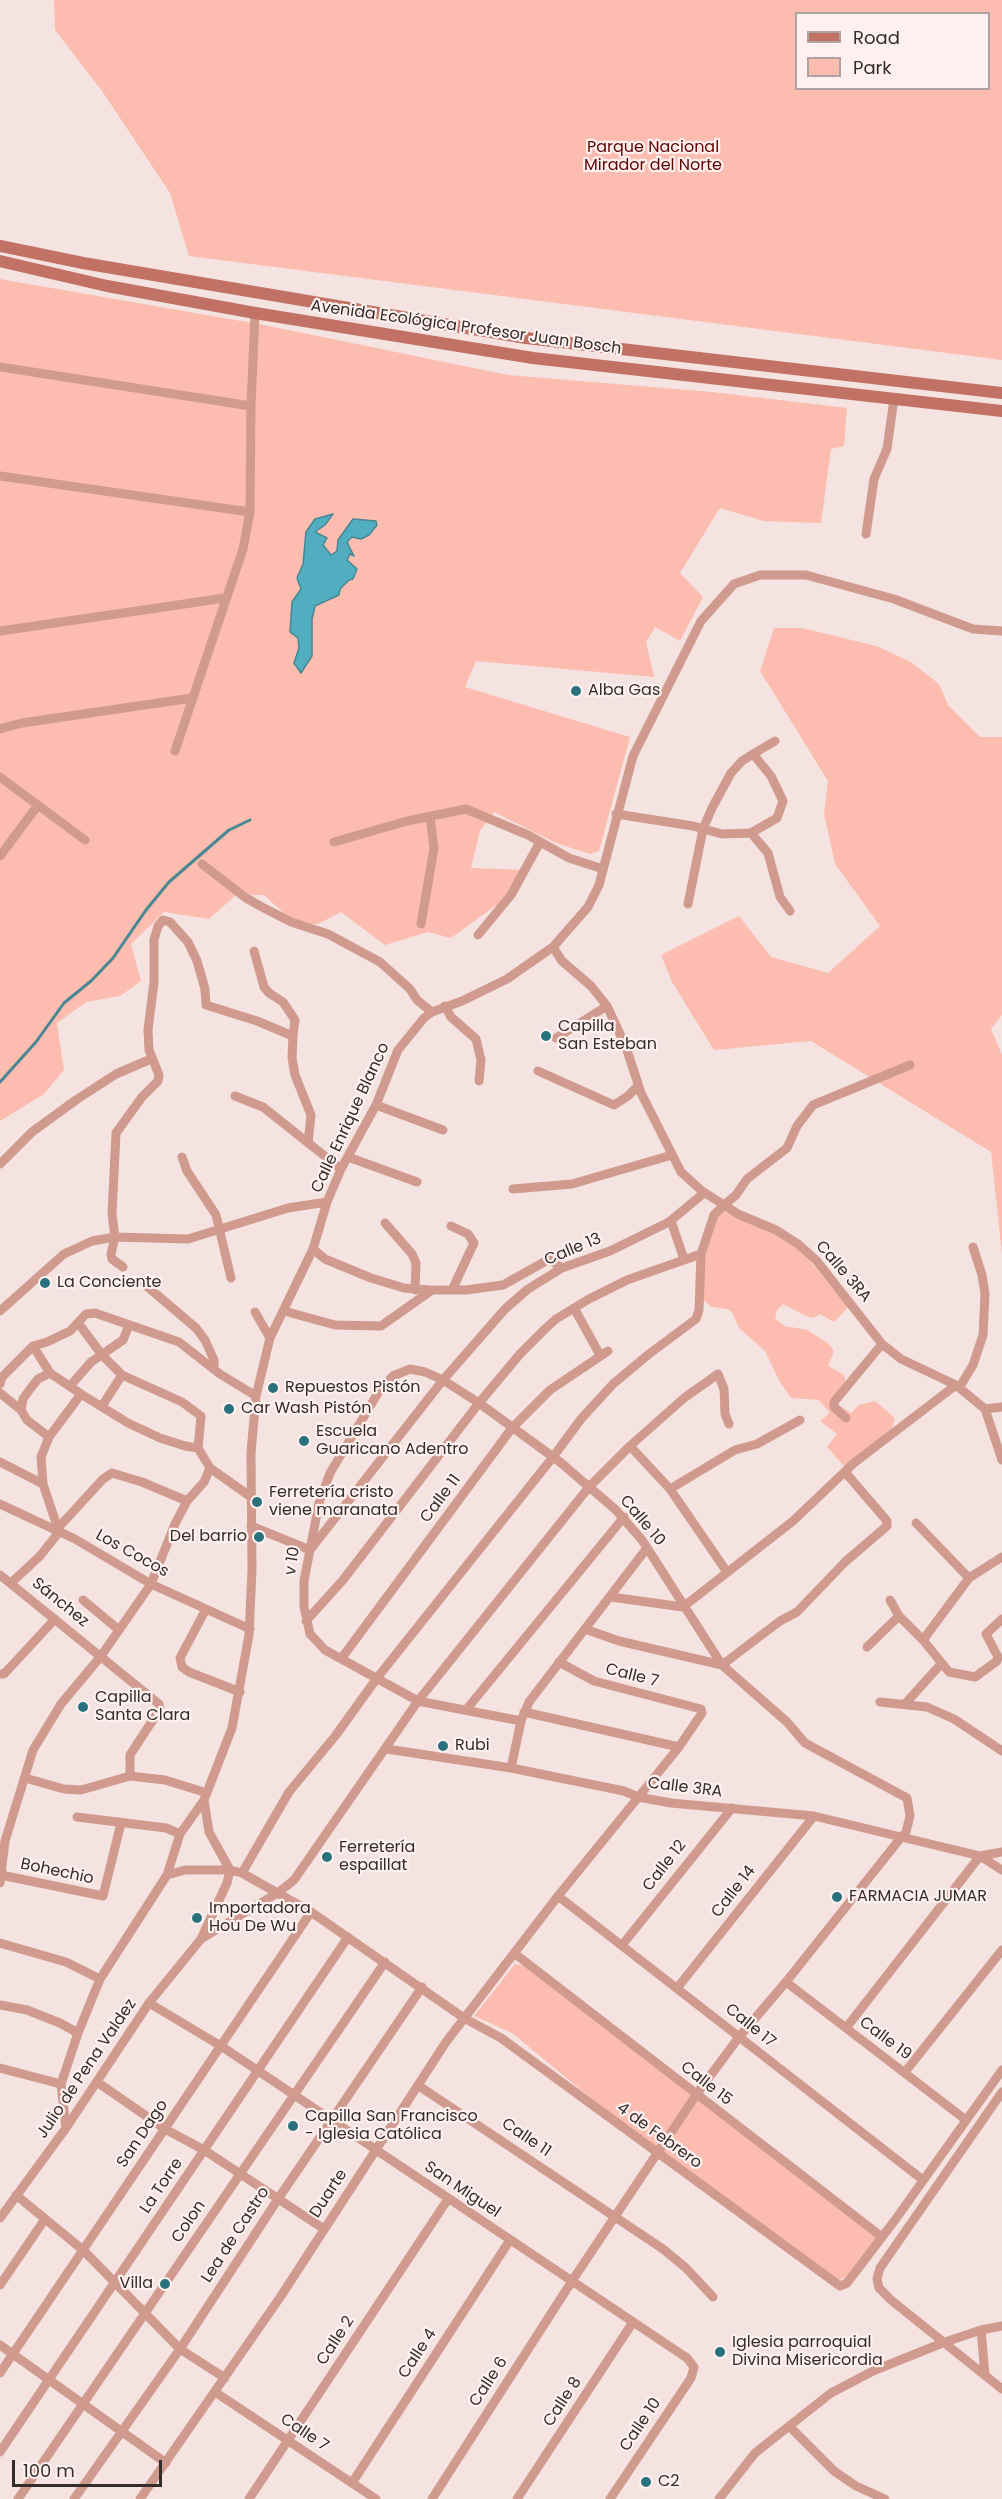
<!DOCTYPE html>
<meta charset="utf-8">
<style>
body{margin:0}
#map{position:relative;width:1002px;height:2499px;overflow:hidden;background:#f4e3e0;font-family:Poppins,sans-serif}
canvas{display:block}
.legend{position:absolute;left:795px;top:12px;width:195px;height:78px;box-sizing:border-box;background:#fff1ef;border:2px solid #ada3a1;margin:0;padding:8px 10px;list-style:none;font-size:18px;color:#332d2b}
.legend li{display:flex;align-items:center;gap:12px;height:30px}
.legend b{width:30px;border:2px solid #ada3a1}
.scale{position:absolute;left:12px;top:2460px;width:150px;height:27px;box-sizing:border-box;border:3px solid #332d2b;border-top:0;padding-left:8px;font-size:18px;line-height:21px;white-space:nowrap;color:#332d2b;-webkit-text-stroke:4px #fff1ef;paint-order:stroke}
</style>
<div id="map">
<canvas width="1002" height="2499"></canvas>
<ul class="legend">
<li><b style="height:8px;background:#c17264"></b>Road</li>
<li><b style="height:16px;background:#fdbcb0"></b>Park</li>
</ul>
<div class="scale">100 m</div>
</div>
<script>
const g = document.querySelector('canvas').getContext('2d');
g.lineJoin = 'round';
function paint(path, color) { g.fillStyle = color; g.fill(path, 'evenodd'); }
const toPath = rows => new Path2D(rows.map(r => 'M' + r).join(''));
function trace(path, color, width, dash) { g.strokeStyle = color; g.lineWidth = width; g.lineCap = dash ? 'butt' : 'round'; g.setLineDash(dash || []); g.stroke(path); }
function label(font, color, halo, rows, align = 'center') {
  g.font = font + ' Poppins,sans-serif'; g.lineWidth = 4.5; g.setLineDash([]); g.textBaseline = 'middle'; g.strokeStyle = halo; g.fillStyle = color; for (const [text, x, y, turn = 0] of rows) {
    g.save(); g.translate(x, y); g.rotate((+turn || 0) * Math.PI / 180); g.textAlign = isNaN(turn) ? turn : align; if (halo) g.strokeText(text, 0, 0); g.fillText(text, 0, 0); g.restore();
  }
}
paint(toPath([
 [54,0,1002,0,1002,360,189,256,170,193,102,91,55,30],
 [796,14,988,14,988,88,796,88],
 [0,279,264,325,508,375,712,392,847,408,844,446,831,449,821,523,763,521,720,508,680,573,703,597,680,641,655,627,646,642,654,677,476,661,465,687,630,737,599,851,590,854,556,843,494,812,480,831,471,868,527,870,513,893,451,938,428,932,385,945,341,912,318,924,298,926,264,895,236,895,209,919,164,912,131,944,141,981,120,996,86,1002,57,1023,64,1070,44,1094,0,1121],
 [774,628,802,628,876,646,911,662,939,684,948,705,980,737,1002,737,1002,1015,991,1029,1002,1055,1002,1253,991,1152,811,1041,714,1050,672,982,661,955,739,916,771,957,828,973,880,926,835,864,824,814,828,781,760,671],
 [722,1210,797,1245,833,1289,851,1304,834,1322,820,1314,814,1318,806,1316,783,1304,777,1310,775,1319,785,1326,807,1330,829,1344,834,1351,828,1366,844,1375,846,1385,836,1403,851,1413,859,1405,875,1401,895,1418,892,1428,845,1467,827,1447,837,1434,820,1421,830,1413,819,1400,791,1398,780,1382,765,1351,739,1328,732,1312,727,1309,712,1307,704,1301,701,1265,709,1229],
 [515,1964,533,1968,693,2092,654,2150,512,2033,474,2016],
 [696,2095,879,2234,854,2274,834,2282,659,2150]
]), '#fdbcb0');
const water = toPath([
 [333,514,325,525,315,532,327,538,323,545,331,555,337,551,338,540,353,519,376,521,377,525,369,535,361,539,352,537,347,542,354,556,350,554,347,560,357,569,353,579,349,580,340,589,339,595,315,606,312,619,312,656,301,673,294,663,299,648,298,638,290,632,292,602,301,589,297,578,303,564,306,532,315,519,333,514]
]);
paint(water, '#51aec0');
trace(water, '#488793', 1.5);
trace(toPath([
 [0,1082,36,1042,64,1003,91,981,113,958,146,910,169,882,229,830,250,820]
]), '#488793', 3);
trace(toPath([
 [0,367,251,406],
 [0,476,250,512],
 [866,534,874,479,887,449,894,399],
 [0,631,225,598],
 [0,729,22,723,192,698],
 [175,751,243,549,250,512,251,406,255,313],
 [753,754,775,741],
 [0,777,85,840],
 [616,814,693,826,722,834,751,833],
 [334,842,407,821,466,809,528,835,569,858,603,869],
 [0,856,38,805],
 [202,864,246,898,262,907,291,922,328,934,380,962,410,989,417,1000,432,1012],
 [688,904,703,829,712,808,731,773,742,761,753,754,771,776,783,801,777,818,751,833,768,853,780,897,790,911],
 [421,924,434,848,430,817],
 [478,935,511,895,540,842],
 [553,947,562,961,591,986,607,1006,626,1047,641,1093,681,1172,702,1191,724,1205,736,1195,747,1179,787,1148,797,1126,813,1105,910,1065],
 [254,951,264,987,269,993,283,1002,295,1020,293,1036],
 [445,1006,451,1017,476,1039,481,1060,479,1081],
 [556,1038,607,1006],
 [538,1071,614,1105,628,1096,638,1086],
 [235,1096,263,1107,341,1169],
 [376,1105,443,1130],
 [182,1157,187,1171,216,1215,231,1278],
 [348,1157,417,1182],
 [0,1164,32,1132,76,1100,116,1074,151,1059],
 [513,1189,572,1184,672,1155],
 [671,1221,684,1259],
 [385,1223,412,1254,416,1263,415,1290],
 [451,1226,468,1234,474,1243,452,1290],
 [313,1249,325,1259,371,1278,404,1288,429,1290],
 [123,1267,112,1259,111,1254,115,1237,112,1214,116,1133,142,1097,158,1081,159,1075,149,1050,148,1030,154,982,154,940,158,926,163,920,170,922,188,942,197,961,205,989,206,1005,257,1021,293,1036,292,1058,295,1075,311,1115,308,1143],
 [143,1283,196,1328,205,1340,214,1360,214,1369],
 [574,1308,600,1355],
 [0,1311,64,1254,92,1241,115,1237,188,1239,288,1208,327,1202],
 [284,1311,335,1325,381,1326,432,1290,466,1290,503,1285,546,1261,550,1260,562,1268],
 [255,1312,270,1338],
 [33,1346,50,1373,81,1394,128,1423,160,1438,185,1446,198,1448],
 [0,1384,2,1377,33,1346,47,1342,70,1331,86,1314,95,1313,179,1342,220,1374,256,1396],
 [70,1386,91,1362,123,1340,129,1325],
 [959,1388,973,1365,983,1335,985,1294,982,1275,973,1247],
 [0,1393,21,1410,27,1420,49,1437],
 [102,1406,122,1375],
 [985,1409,1002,1407],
 [21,1410,23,1399,30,1389,38,1379,50,1373],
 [846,1418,834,1407,834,1402,882,1344],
 [630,1446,670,1489,727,1572],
 [0,1462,43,1484],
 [210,1468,251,1497],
 [670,1489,735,1450,757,1444,800,1420],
 [0,1504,75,1539,151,1584,250,1629],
 [916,1523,969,1578],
 [251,1526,310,1550,443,1380,505,1309,528,1289,562,1268,610,1251,669,1222,704,1193],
 [59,1527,103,1479,112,1473,142,1482,187,1501],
 [1002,1557,969,1578,923,1640,949,1672,975,1677,997,1661,998,1657,986,1634,1002,1619],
 [0,1575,159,1704,160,1709,130,1755,130,1776],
 [11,1583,40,1556,59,1532,43,1484,41,1457,49,1437,81,1394],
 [611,1597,683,1607,793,1521,854,1463,956,1385],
 [83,1600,119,1630],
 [890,1600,899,1616,923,1640],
 [206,1609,180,1658,182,1667,189,1672,240,1692],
 [306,1621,343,1580,479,1403,520,1354,545,1329,556,1319,589,1299,627,1280,701,1254],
 [585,1629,619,1641,722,1665,787,1722,805,1743,907,1798,910,1816,905,1836],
 [867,1647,899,1616],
 [341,1659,512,1428,550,1390,608,1351],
 [722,1665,780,1621,797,1612,846,1561,887,1526,887,1521,845,1472],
 [0,1674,4,1674,55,1619],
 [880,1702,927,1707,954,1719,1002,1751],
 [905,1704,941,1664],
 [466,1710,624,1517],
 [524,1712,679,1747],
 [521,1721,418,1701,325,1650,310,1634,304,1607,304,1581,319,1503,330,1473,378,1393,393,1376,410,1369,425,1372,443,1380,479,1403,560,1462,616,1510,642,1540,722,1665],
 [387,1749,511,1768,624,1791,638,1797,671,1803,814,1816,980,1856,1002,1870],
 [511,1768,521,1721,529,1702,647,1548],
 [25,1778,64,1789,81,1790,130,1776,165,1780,207,1793],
 [77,1817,166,1828,180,1834,167,1875],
 [180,1834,204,1800],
 [980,1856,1002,1852],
 [230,1870,209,1832,204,1800,232,1728,249,1635,252,1570,251,1453,256,1396,270,1338,313,1249,327,1202,341,1169,376,1105,398,1050,424,1018,432,1012,462,1001,507,979,553,947,588,907,599,885,633,756,701,621,734,584,760,575,806,575,894,599,973,629,1002,631],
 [242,1873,289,1792,336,1735,377,1678,553,1457,581,1419,613,1384,649,1354,696,1319,699,1310,701,1254,714,1215,724,1205,738,1214,776,1230,798,1244,816,1260,882,1344,901,1359,956,1385,985,1409,1002,1460],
 [1,1875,103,1896,121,1823],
 [0,1883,5,1841,33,1750,61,1704,101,1656,151,1584,175,1524,187,1501,204,1482,210,1468,198,1448,201,1416,182,1402,122,1375,102,1355,79,1324],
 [558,1896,923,2180],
 [201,1939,279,1892,294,1880,418,1701,589,1487,630,1446,684,1398,718,1374,724,1389,725,1414,729,1424],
 [0,1943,66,1962,100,1979],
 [623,1944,732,1808],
 [514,1953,882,2237],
 [786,1982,966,2120],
 [678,1987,814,1816],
 [149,2003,221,2046,687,2358,694,2367,691,2378,610,2499],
 [0,2005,27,2010,60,2023,78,2033],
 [846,2028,980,1856],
 [0,2068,61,2084],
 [905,2072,1002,1950],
 [97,2082,165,2129,204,2150,324,2229],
 [419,2086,663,2249,686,2268,713,2297],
 [1002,2092,880,2268,877,2279,879,2288,891,2300,1002,2389],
 [66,2128,61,2084,78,2033,100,1979,167,1875,185,1870,230,1870,242,1873,311,1912,464,2018,501,2038,840,2286,847,2283,895,2220,1002,2070],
 [16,2195,83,2250,180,2349,225,2378],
 [0,2218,66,2128,149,2003,201,1939,227,1883,230,1870],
 [0,2285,45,2219],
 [981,2330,985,2375],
 [0,2345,166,2463],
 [0,2373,311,1912],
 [215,2392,376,2499],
 [789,2426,834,2471,856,2486,885,2499],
 [0,2452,348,1937],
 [352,2483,510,2240],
 [18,2499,385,1962],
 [74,2499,180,2349,278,2199,422,1987],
 [140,2499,281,2296,446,2042,558,1896,679,1747,702,1713,701,1709,594,1681,559,1662],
 [249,2499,448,2199],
 [432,2499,572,2281,696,2095,739,2037,786,1982,903,1835],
 [517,2499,633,2322],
 [719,2499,755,2453,831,2393,873,2371,945,2342,981,2330,1002,2326]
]), '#d09a8f', 9);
trace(toPath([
 [0,246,83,263,526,338,1002,393],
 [0,261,107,286,255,313,533,358,1002,411]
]), '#c17264', 12);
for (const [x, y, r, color] of [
 [576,691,6,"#2a717e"],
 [546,1036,6,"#2a717e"],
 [45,1283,6,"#2a717e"],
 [273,1388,6,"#2a717e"],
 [229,1409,6,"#2a717e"],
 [304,1441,6,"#2a717e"],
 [257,1502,6,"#2a717e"],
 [259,1537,6,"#2a717e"],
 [83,1707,6,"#2a717e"],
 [443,1746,6,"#2a717e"],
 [327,1857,6,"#2a717e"],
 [837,1897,6,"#2a717e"],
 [197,1918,6,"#2a717e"],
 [293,2126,6,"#2a717e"],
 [165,2284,6,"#2a717e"],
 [720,2352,6,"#2a717e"],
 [646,2482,6,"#2a717e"]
]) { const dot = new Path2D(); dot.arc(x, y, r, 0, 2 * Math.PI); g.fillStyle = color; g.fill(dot); trace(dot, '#fff1ef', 2); }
label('16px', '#5d0300', '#fff1ef', [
 ["Parque Nacional",653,148],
 ["Mirador del Norte",653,166]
]);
label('16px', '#332d2b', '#fff1ef', [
 ["Avenida Ecológica Profesor Juan Bosch",466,328,8],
 ["Calle Enrique Blanco",351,1118,-65],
 ["Calle 13",573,1250,-23],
 ["Calle 3RA",843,1272,49],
 ["Calle 11",441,1499,-53],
 ["Calle 10",642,1521,50],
 ["Los Cocos",132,1554,29],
 ["v 10",293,1561,-81],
 ["Sánchez",60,1603,39],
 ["Calle 7",632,1676,14],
 ["Calle 3RA",685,1788,7],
 ["Calle 12",665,1866,-52],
 ["Bohechio",57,1872,12],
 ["Calle 14",734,1892,-52],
 ["Calle 17",750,2026,39],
 ["Calle 19",885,2039,37],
 ["Julio de Pena Valdez",87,2069,-56],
 ["Calle 15",706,2084,38],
 ["San Dago",143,2134,-56],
 ["4 de Febrero",659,2136,36],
 ["Calle 11",526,2138,34],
 ["La Torre",162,2186,-56],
 ["San Miguel",462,2190,34],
 ["Duarte",329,2194,-57],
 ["Colon",189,2222,-56],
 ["Lea de Castro",236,2235,-57],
 ["Calle 2",336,2341,-57],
 ["Calle 4",418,2354,-57],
 ["Calle 6",489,2382,-57],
 ["Calle 8",563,2402,-57],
 ["Calle 10",641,2425,-56],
 ["Calle 7",304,2433,34]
]);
label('16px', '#332d2b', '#fff1ef', [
 ["Alba Gas",588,691],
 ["Capilla",558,1027],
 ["San Esteban",558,1045],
 ["La Conciente",57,1283],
 ["Repuestos Pistón",285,1388],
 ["Car Wash Pistón",241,1409],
 ["Escuela",316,1432],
 ["Guaricano Adentro",316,1450],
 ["Ferretería cristo",269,1493],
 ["viene maranata",269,1511],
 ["Del barrio",247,1537,"right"],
 ["Capilla",95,1698],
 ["Santa Clara",95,1716],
 ["Rubi",455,1746],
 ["Ferretería",339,1848],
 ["espaillat",339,1866],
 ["FARMACIA JUMAR",849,1897],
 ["Importadora",209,1909],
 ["Hou De Wu",209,1927],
 ["Capilla San Francisco",305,2117],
 ["- Iglesia Católica",305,2135],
 ["Villa",153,2284,"right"],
 ["Iglesia parroquial",732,2343],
 ["Divina Misericordia",732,2361],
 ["C2",658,2482]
], 'left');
</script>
